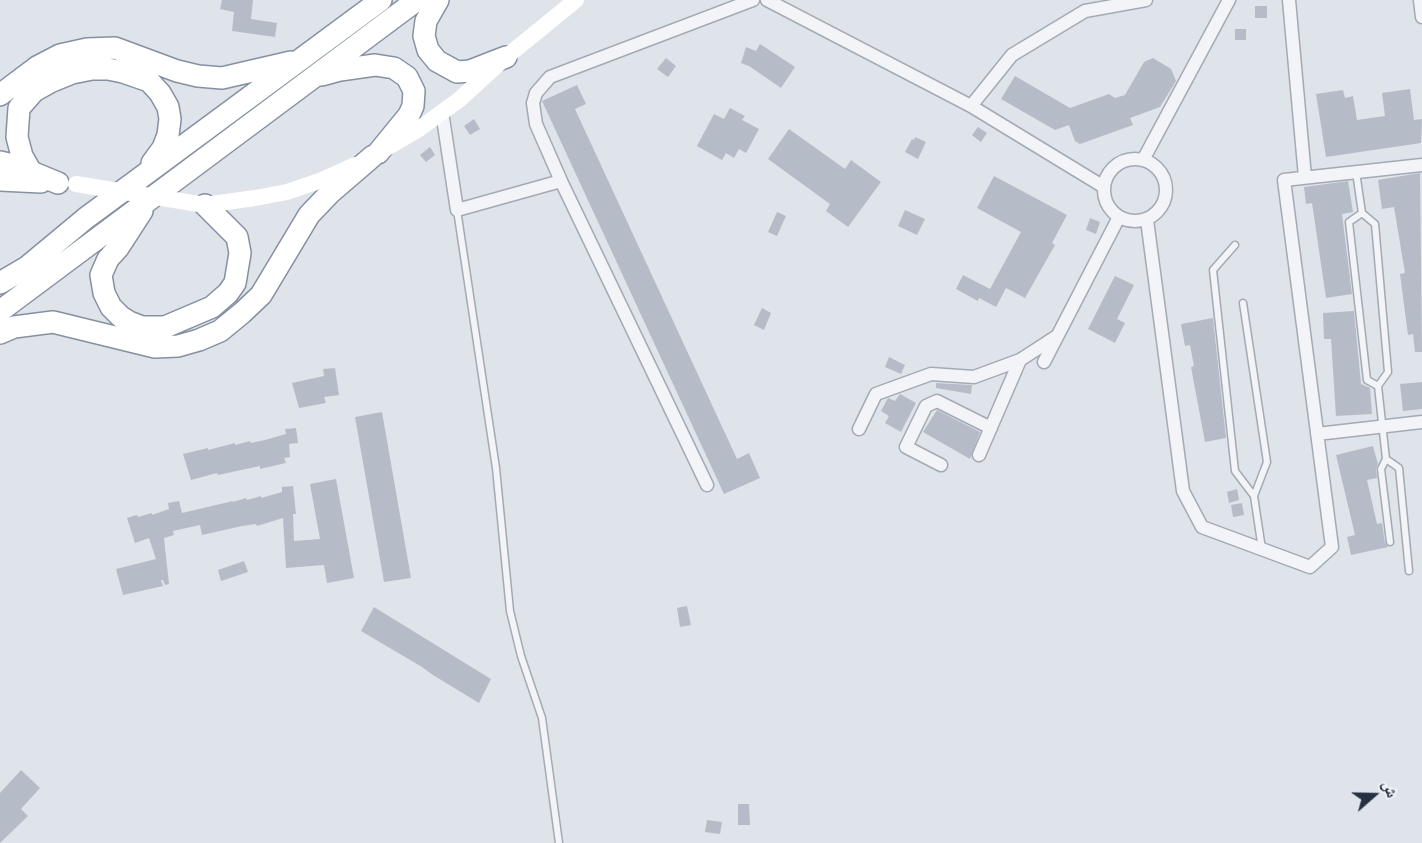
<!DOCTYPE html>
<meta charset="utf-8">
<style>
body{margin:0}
#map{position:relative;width:1422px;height:843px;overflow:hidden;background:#dfe3ea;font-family:Lato,"Noto Naskh Arabic",sans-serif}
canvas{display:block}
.north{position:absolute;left:1344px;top:765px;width:60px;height:60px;-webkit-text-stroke:4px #eff2f7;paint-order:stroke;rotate:70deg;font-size:16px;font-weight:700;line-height:24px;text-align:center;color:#263042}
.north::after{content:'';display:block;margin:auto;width:21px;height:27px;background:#263042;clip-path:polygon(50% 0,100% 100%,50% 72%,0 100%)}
</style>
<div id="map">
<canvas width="1422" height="843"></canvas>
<div class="north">ش</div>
</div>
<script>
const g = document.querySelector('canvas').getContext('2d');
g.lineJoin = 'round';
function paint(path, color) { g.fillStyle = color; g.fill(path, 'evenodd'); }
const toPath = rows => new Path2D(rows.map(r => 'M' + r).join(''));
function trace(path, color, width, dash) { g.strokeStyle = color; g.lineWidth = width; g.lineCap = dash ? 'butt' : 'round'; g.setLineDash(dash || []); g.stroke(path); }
paint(toPath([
 [222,0,253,0,251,19,277,23,275,37,232,31,234,12,220,9],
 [1255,6,1267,6,1267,18,1255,18],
 [1235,29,1246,29,1246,40,1235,40],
 [760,44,795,67,781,88,749,66,741,63,746,47,756,51],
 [666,58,676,66,668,77,657,69],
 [1153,58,1171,69,1176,81,1160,107,1130,118,1133,125,1080,144,1075,141,1069,125,1055,130,1001,99,1015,76,1070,108,1109,94,1115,98,1125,95,1144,62],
 [577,85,586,104,575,109,737,459,749,453,760,478,724,494,542,101],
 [1410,89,1414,120,1422,119,1421,143,1326,157,1316,94,1343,90,1345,98,1353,96,1357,120,1385,116,1382,93],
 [730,108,745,116,742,120,759,129,746,153,739,149,734,158,726,153,722,160,697,146,714,114,724,119],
 [474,119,480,129,470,135,464,126],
 [978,127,987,133,981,142,972,135],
 [789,129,845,169,851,160,881,182,848,227,826,211,830,204,768,159],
 [915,137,926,142,918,159,905,152,912,139,914,140],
 [430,147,435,155,426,162,420,155],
 [1420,173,1422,352,1415,352,1413,334,1408,335,1400,274,1405,273,1394,207,1382,209,1378,180],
 [994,176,1067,215,1052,243,1055,245,1025,298,1006,288,996,307,979,298,978,301,956,289,963,275,990,289,1021,232,977,208],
 [1348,181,1353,212,1342,214,1352,294,1326,298,1312,203,1306,204,1304,187],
 [905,210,925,219,917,235,898,226],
 [777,212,786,216,777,236,768,232],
 [1090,218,1100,222,1096,234,1086,230],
 [1115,276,1134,285,1117,319,1125,323,1115,343,1088,329],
 [762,308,771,313,764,330,754,325],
 [1354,311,1361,384,1370,388,1372,414,1336,416,1331,339,1324,339,1323,313],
 [1213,318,1226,438,1205,442,1191,367,1194,366,1190,345,1185,346,1181,324],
 [889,357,905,365,901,374,885,367],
 [335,368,339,395,324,397,326,403,299,408,292,383,324,376,323,369],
 [1422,382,1422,409,1403,411,1400,384],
 [936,383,972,385,971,394,936,388],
 [900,394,916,403,901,432,885,423,889,416,881,411,888,398,895,401],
 [937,410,980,432,970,459,923,432],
 [382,412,411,578,384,582,355,417],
 [296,428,298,443,289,444,290,457,284,458,286,463,260,469,260,466,218,475,217,473,191,480,183,454,208,448,208,450,235,443,235,445,250,441,251,443,265,440,286,434,285,429],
 [1373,446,1378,464,1376,469,1377,478,1367,480,1377,524,1382,523,1385,543,1388,547,1351,555,1347,537,1355,535,1336,455],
 [336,479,354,578,327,583,324,565,286,568,283,518,257,526,256,524,242,526,202,535,200,525,173,531,174,535,164,538,169,584,165,585,163,580,161,580,163,586,123,595,116,569,156,559,149,538,135,543,127,518,137,515,138,517,152,513,152,515,169,509,168,503,179,501,182,513,233,501,233,502,246,498,247,500,261,496,261,498,282,492,282,487,293,486,296,514,293,514,294,541,320,539,310,484],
 [1237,489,1239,500,1229,503,1227,492],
 [1242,503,1244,515,1233,517,1231,505],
 [244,561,248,572,221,581,218,570],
 [687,606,691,625,680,627,677,608],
 [374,607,491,679,479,703,433,675,422,667,361,631],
 [21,770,40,788,21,809,28,816,0,843,0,793],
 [738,804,749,804,750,825,738,825],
 [707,820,722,822,720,834,705,832]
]), '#b6bcc7');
const lane = toPath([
 [1356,172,1362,213],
 [457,210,496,468,510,611,521,656,542,718,559,843],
 [1362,213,1375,224,1388,372,1378,386,1367,380,1349,222,1362,213],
 [1235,245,1213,270,1235,471,1254,496],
 [1243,303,1267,462,1254,496,1262,549],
 [1378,386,1386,459],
 [1390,542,1381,469,1386,459,1399,468,1409,571]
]);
const street = toPath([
 [767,0,971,106,1104,187],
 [1289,0,1305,177],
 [1420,0,1422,17],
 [971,106,1012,55,1085,11,1146,0],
 [442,112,457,210,561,181],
 '1104 190a31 31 0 1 1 62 0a31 31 0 1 1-62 0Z',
 [1143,160,1229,0],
 [1147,220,1183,491,1202,527,1310,567,1332,547,1284,180,1422,165],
 [1044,362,1119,217],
 [859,429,876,394,931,374,974,377,1020,360,1057,336],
 [1317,434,1422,422],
 [979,455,1020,360],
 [941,465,906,447,926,406,937,401,991,428],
 [707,485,561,181,536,124,533,103,536,93,550,77,753,0]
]);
const highway = toPath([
 [438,0,426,21,424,36,428,50,437,61,457,72,470,71,506,57],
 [322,75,340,70,375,65,394,68,407,77,414,91,413,106,409,115,378,153],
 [0,95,37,67,60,55,87,49,115,48,177,71,198,76,222,78,291,62],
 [0,162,17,166,58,183],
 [31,172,22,156,17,137,19,108,34,91,50,82,72,73,92,69,108,69,123,72,149,81,160,93,168,107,170,119,168,135,163,148,152,163],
 [0,180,41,182],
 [142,211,118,248,108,259,101,275,104,293,111,307,121,317,129,322,142,327,165,327,212,307,228,293,235,283,240,253,237,237,205,205],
 [0,283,27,267,86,218,381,0],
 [0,311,417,0],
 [0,333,14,327,53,322,155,347,178,346,199,340,220,331,242,313,261,295,309,215,330,193,373,156]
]);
trace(lane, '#a4aab4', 9);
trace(street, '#a4aab4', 15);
trace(highway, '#8590a2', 24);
trace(lane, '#f2f4f8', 6);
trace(street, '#f2f4f8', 12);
trace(toPath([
 [383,150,419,129,460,99,506,57,576,0],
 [205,205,255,198,287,192,322,180,355,165]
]), '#fff', 16);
trace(highway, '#fff', 21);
trace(toPath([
 [76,184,205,205]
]), '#fff', 16);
</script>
